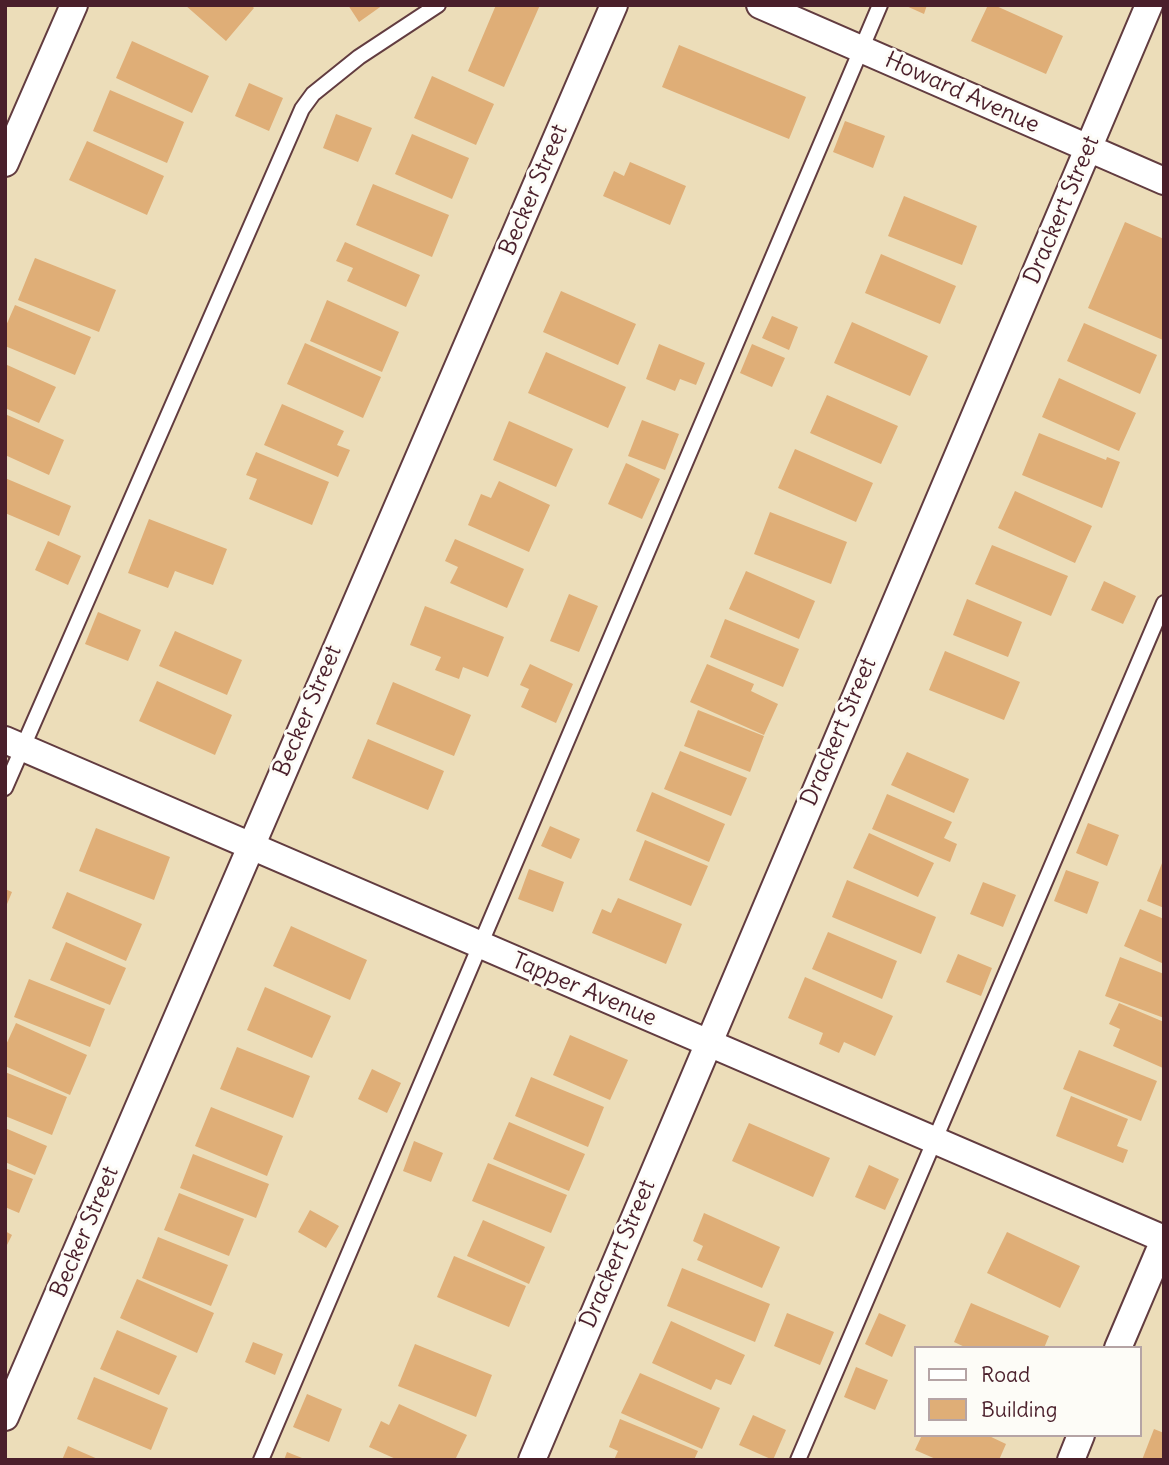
<!DOCTYPE html>
<style>
body{margin:0}
#map{position:relative;width:1169px;height:1465px;overflow:hidden;background:#ecddb9;font-family:Delius,sans-serif}
canvas{display:block}
.frame{position:absolute;inset:0;border:7px solid #4a1f2b;pointer-events:none}
.legend{position:absolute;left:914px;top:1346px;width:228px;height:91px;box-sizing:border-box;background:#fdfcf7;border:2px solid #b5a4a5;margin:0;padding:9px 12px;list-style:none;font-size:21px;color:#4a1f2b}
.legend li{display:flex;align-items:center;gap:14px;height:35px}
.legend b{width:35px;border:2px solid #b5a4a5}
</style>
<div id="map">
<canvas width="1169" height="1465"></canvas>
<div class="frame"></div>
<ul class="legend">
<li><b style="height:9px;background:#fff"></b>Road</li>
<li><b style="height:19px;background:#dfae77"></b>Building</li>
</ul>
</div>
<script>
const g = document.querySelector('canvas').getContext('2d');
g.lineJoin = 'round';
function paint(path, color) { g.fillStyle = color; g.fill(path, 'evenodd'); }
const toPath = rows => new Path2D(rows.map(r => 'M' + r).join(''));
function trace(path, color, width, dash) { g.strokeStyle = color; g.lineWidth = width; g.lineCap = dash ? 'butt' : 'round'; g.setLineDash(dash || []); g.stroke(path); }
function label(font, color, halo, rows, align = 'center') {
  g.font = font + ' Delius,sans-serif'; g.lineWidth = 6; g.setLineDash([]); g.textBaseline = 'middle'; g.strokeStyle = halo; g.fillStyle = color; for (const [text, x, y, turn = 0] of rows) {
    g.save(); g.translate(x, y); g.rotate((+turn || 0) * Math.PI / 180); g.textAlign = isNaN(turn) ? turn : align; if (halo) g.strokeText(text, 0, 0); g.fillText(text, 0, 0); g.restore();
  }
}
paint(toPath([
 [185,5,251,5,254,8,226,41],
 [348,5,383,5,359,22],
 [496,5,540,5,504,87,468,71],
 [904,5,927,5,924,14],
 [988,5,994,5,1063,36,1046,74,971,41],
 [132,41,209,76,192,113,116,78],
 [679,45,806,97,789,139,662,87],
 [432,76,494,104,476,145,414,118],
 [249,83,283,98,269,131,235,116],
 [110,90,184,122,167,163,93,131],
 [336,114,372,128,358,162,323,148],
 [845,121,885,136,873,168,833,152],
 [412,134,469,158,452,199,395,174],
 [87,141,164,176,147,215,69,180],
 [630,162,686,186,670,225,603,196,614,171,624,176],
 [373,184,449,215,432,257,356,225],
 [904,196,977,226,962,265,888,236],
 [1125,222,1164,239,1163,340,1088,308],
 [345,242,420,275,406,307,347,281,353,268,336,261],
 [881,254,956,286,940,324,865,293],
 [35,258,116,290,99,332,18,300],
 [561,291,636,324,618,365,543,332],
 [327,300,399,332,382,372,310,341],
 [15,305,91,337,75,375,5,346,5,328],
 [772,316,798,327,789,350,762,338],
 [852,322,928,356,910,396,834,363],
 [1084,323,1157,355,1140,394,1067,361],
 [305,343,381,377,363,418,287,384],
 [659,344,705,363,696,385,680,379,675,391,646,379],
 [752,344,785,358,772,387,740,373],
 [546,352,626,387,608,428,528,393],
 [5,364,56,387,39,423,5,408],
 [1059,378,1136,413,1119,451,1042,417],
 [827,395,898,426,881,464,810,433],
 [282,404,344,431,337,445,350,450,338,477,264,445],
 [5,414,64,440,49,475,5,455],
 [642,420,679,434,665,470,628,456],
 [509,421,573,449,556,487,493,460],
 [1039,433,1106,460,1107,457,1120,462,1102,508,1022,475],
 [795,449,873,483,856,522,778,488],
 [256,452,329,482,312,525,249,499,257,479,246,475],
 [626,463,660,479,642,519,608,504],
 [5,478,71,506,59,536,5,513],
 [499,481,550,505,529,552,468,525,481,494,491,498],
 [1015,491,1092,526,1075,563,998,528],
 [770,512,847,542,831,584,754,554],
 [149,519,227,549,213,585,175,571,168,588,128,573],
 [455,539,524,569,507,608,450,583,458,567,445,561],
 [48,541,81,556,68,585,35,570],
 [992,545,1068,576,1051,616,975,584],
 [746,571,815,601,799,639,729,609],
 [1104,581,1136,596,1123,624,1091,610],
 [569,594,598,606,579,652,550,641],
 [967,599,1022,622,1008,657,953,635],
 [425,606,504,637,488,677,463,667,459,679,435,670,441,657,410,645],
 [98,612,141,630,128,661,85,644],
 [725,619,799,649,783,687,710,657],
 [175,631,242,660,227,695,159,666],
 [945,651,1020,682,1004,720,929,690],
 [530,664,573,684,556,723,521,707,529,689,520,685],
 [707,664,754,684,751,691,778,704,764,735,690,702],
 [157,681,232,715,215,755,139,721],
 [393,682,471,715,454,756,376,724],
 [698,710,764,736,750,772,684,746],
 [368,739,444,771,428,810,352,778],
 [680,751,747,778,731,816,664,789],
 [907,752,969,779,954,813,891,785],
 [652,792,725,824,709,862,636,831],
 [887,794,952,822,944,838,957,844,950,862,872,829],
 [1088,823,1119,835,1107,866,1076,853],
 [550,826,580,839,571,859,541,846],
 [96,828,170,857,154,900,79,871],
 [869,833,934,863,918,897,853,868],
 [645,840,708,866,691,906,629,880],
 [1164,858,1164,908,1147,901],
 [529,869,564,882,553,912,518,899],
 [1066,870,1099,882,1087,914,1054,901],
 [847,880,936,917,921,954,832,917],
 [983,882,1016,895,1003,927,970,914],
 [5,889,12,892,5,909],
 [67,892,142,924,126,961,52,928],
 [618,898,682,924,666,964,592,933,602,909,611,913],
 [1140,909,1164,919,1164,964,1124,946],
 [291,926,367,960,350,1000,273,966],
 [828,932,897,961,882,999,812,969],
 [66,942,126,968,110,1005,50,980],
 [958,954,992,968,981,996,946,982],
 [1120,957,1164,974,1164,1018,1105,996],
 [805,977,893,1016,875,1056,844,1042,839,1053,819,1044,823,1033,788,1018],
 [29,979,105,1009,90,1047,14,1017],
 [265,987,331,1016,312,1058,247,1030],
 [1119,1003,1164,1022,1163,1068,1113,1046,1120,1029,1109,1024],
 [16,1023,87,1055,70,1095,5,1066,5,1047],
 [570,1035,628,1060,610,1100,553,1075],
 [237,1047,310,1076,293,1118,220,1089],
 [1079,1050,1157,1081,1141,1121,1063,1089],
 [372,1069,401,1083,387,1113,358,1099],
 [5,1072,67,1097,52,1135,5,1116],
 [531,1077,604,1107,588,1147,515,1116],
 [1071,1096,1128,1119,1117,1146,1128,1150,1123,1163,1056,1136],
 [211,1107,283,1136,267,1176,195,1146],
 [509,1122,585,1154,569,1191,493,1159],
 [749,1123,830,1158,813,1197,732,1161],
 [5,1128,47,1146,35,1175,5,1162],
 [414,1141,443,1153,431,1182,403,1171],
 [193,1154,269,1184,256,1218,180,1188],
 [488,1163,567,1195,551,1233,472,1201],
 [869,1165,899,1179,885,1210,855,1197],
 [5,1168,33,1179,19,1213,5,1207],
 [179,1193,244,1219,229,1256,164,1230],
 [310,1210,339,1226,326,1248,298,1232],
 [704,1213,780,1247,762,1288,697,1260,703,1246,693,1241],
 [483,1220,545,1247,529,1284,467,1256],
 [5,1231,12,1235,5,1249],
 [1007,1232,1080,1266,1060,1308,987,1273],
 [158,1237,228,1265,211,1306,142,1278],
 [454,1256,526,1286,509,1327,437,1297],
 [682,1268,770,1304,755,1342,667,1306],
 [137,1279,214,1313,197,1353,120,1318],
 [971,1303,1049,1336,1044,1348,967,1348,954,1342],
 [787,1313,834,1332,820,1365,774,1346],
 [879,1313,906,1325,892,1357,865,1344],
 [671,1321,745,1355,731,1385,716,1379,711,1390,652,1363],
 [117,1330,177,1356,159,1395,100,1369],
 [253,1342,283,1354,275,1375,245,1362],
 [415,1344,492,1375,476,1417,398,1386],
 [856,1367,888,1380,875,1410,844,1397],
 [640,1373,720,1408,702,1449,621,1413],
 [94,1377,168,1408,151,1450,77,1419],
 [307,1394,342,1409,329,1442,293,1427],
 [399,1404,467,1435,455,1460,398,1460,369,1447,381,1421,389,1425],
 [753,1415,786,1430,773,1460,739,1445],
 [620,1419,698,1451,694,1460,614,1460,618,1451,609,1447],
 [1154,1429,1164,1433,1164,1460,1142,1460],
 [922,1435,987,1435,1006,1444,999,1460,938,1460,915,1450],
 [68,1446,100,1460,62,1460],
 [287,1452,307,1460,284,1460]
]), '#dfae77');
const service = toPath([
 [5,788,302,109,313,94,359,57,438,5],
 [261,1460,880,5],
 [798,1460,1164,603]
]);
const minor = toPath([
 [760,5,1164,181],
 [5,163,74,5],
 [5,740,1164,1239],
 [1118,1348,1164,1240],
 [5,1417,614,5],
 [532,1460,1149,5],
 [1071,1460,1081,1435]
]);
trace(service, '#623c40', 18);
trace(minor, '#623c40', 30);
trace(service, '#fff', 14);
trace(minor, '#fff', 26);
label('23px', '#4a1f2b', '#fdfcf7', [
 ["Howard Avenue",962,93,24],
 ["Becker Street",534,190,-67],
 ["Drackert Street",1062,210,-67],
 ["Becker Street",308,711,-67],
 ["Drackert Street",839,732,-67],
 ["Tapper Avenue",584,990,23],
 ["Becker Street",85,1232,-67],
 ["Drackert Street",618,1254,-67]
]);
</script>
